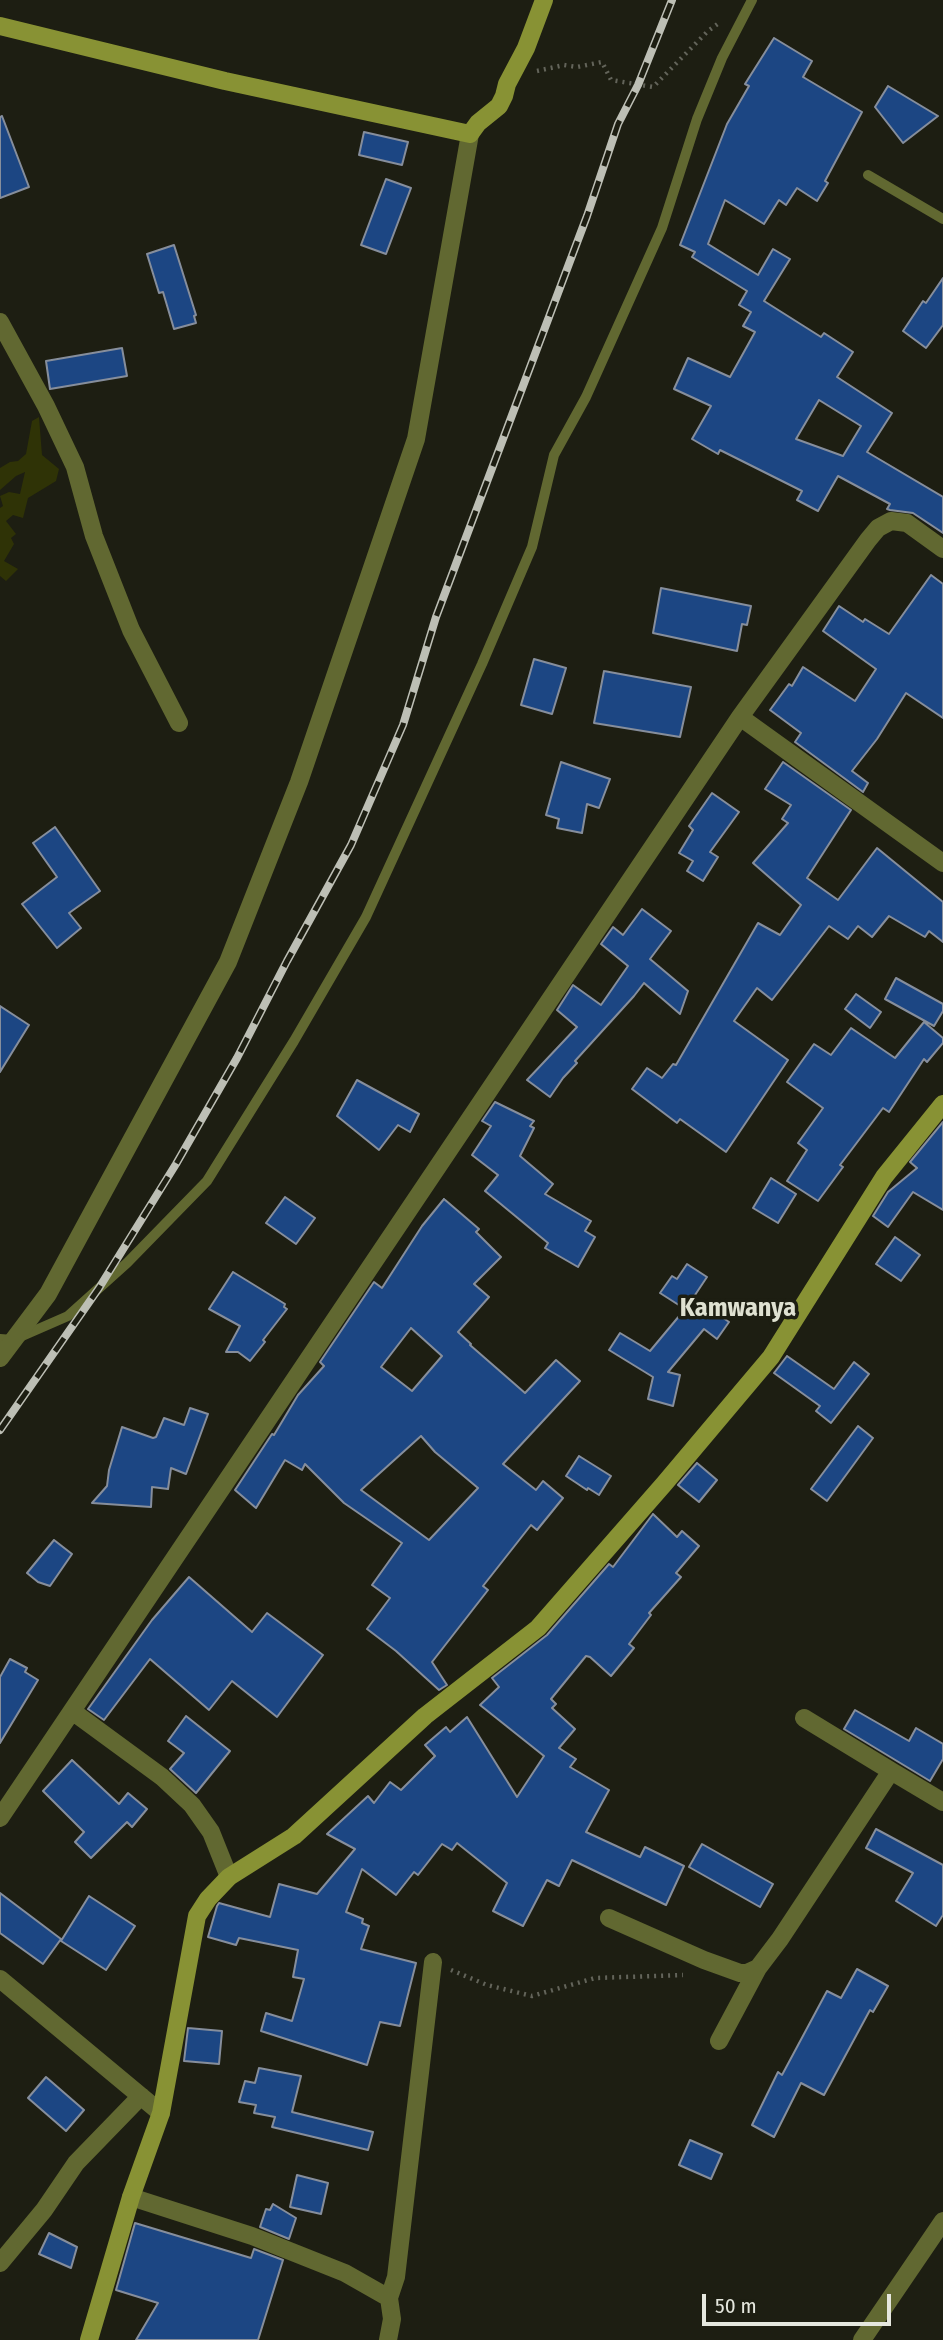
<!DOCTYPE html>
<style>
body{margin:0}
#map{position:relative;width:943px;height:2340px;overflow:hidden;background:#1d1e12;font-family:"Fira Sans Condensed",sans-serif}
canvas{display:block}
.scale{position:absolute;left:702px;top:2294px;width:189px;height:32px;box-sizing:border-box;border:4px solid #e5e7de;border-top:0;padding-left:9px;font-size:21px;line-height:24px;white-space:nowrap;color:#e5e7de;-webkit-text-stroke:5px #1d1e12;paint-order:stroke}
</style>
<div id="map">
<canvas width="943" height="2340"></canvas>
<div class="scale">50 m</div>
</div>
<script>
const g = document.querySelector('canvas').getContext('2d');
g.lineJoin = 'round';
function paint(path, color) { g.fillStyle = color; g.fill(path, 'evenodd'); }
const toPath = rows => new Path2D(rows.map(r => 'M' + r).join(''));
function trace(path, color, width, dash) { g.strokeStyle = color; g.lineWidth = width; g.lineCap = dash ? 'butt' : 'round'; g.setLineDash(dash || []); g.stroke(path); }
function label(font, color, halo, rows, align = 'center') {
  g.font = font + ' "Fira Sans Condensed",sans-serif'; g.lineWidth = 7; g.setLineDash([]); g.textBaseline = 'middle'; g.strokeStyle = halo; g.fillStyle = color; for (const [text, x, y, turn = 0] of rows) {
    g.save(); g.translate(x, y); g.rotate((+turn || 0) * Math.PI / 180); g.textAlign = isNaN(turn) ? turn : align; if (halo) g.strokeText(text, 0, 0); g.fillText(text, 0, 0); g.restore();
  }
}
paint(toPath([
 [39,417,42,455,59,469,56,481,28,498,23,518,13,515,6,521,16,534,11,538,14,544,4,561,18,569,6,581,0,576,0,508,3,506,0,496,9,492,20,494,25,472,16,476,0,490,0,468,10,462,18,461,26,454,32,421]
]), '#2f3306');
const building = toPath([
 [774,38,812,61,803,77,862,112,825,181,828,183,817,201,797,188,786,205,779,200,764,224,725,200,708,244,758,275,773,249,790,259,764,301,821,337,824,333,853,352,837,377,892,413,867,452,943,497,943,533,913,513,890,510,887,509,890,504,838,476,818,511,797,500,802,491,720,450,718,454,692,439,711,406,674,389,688,358,730,377,755,332,743,326,751,312,739,305,747,291,692,257,695,252,680,245,727,124,749,86,745,84,774,38],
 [819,400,861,426,843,456,796,439,819,400],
 [888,86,938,116,903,143,875,107,888,86],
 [2,116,29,187,0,198,0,117,2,116],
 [364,132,408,142,402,165,359,155,364,132],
 [386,179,411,188,386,254,361,245,386,179],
 [174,245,196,315,194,316,196,323,174,329,163,292,159,293,147,254,174,245],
 [943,278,943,325,926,348,903,331,923,301,926,303,943,278],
 [122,348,127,376,50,389,46,361,122,348],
 [931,575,943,584,943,718,906,693,877,739,852,771,868,783,863,792,795,742,801,733,770,710,789,684,792,686,803,667,855,701,876,669,823,631,839,606,863,622,865,619,889,634,931,575],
 [661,588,751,606,747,625,742,624,737,651,653,633,661,588],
 [534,659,566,668,552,714,521,705,534,659],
 [604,671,691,687,680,737,594,723,604,671],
 [561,762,610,779,599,808,587,804,582,833,557,828,559,819,546,815,561,762],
 [783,762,851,810,807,878,838,900,877,848,943,902,943,942,929,931,925,937,889,916,872,937,858,926,848,939,829,926,772,1000,757,988,734,1021,788,1060,726,1152,680,1119,677,1123,632,1089,647,1068,662,1078,673,1064,676,1065,758,923,780,935,801,905,753,863,788,823,782,819,791,805,765,789,783,762],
 [712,793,739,812,710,852,718,857,703,881,687,871,693,861,679,853,693,830,689,826,712,793],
 [55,827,100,891,69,913,81,928,57,948,22,904,57,877,33,843,55,827],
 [642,909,671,931,650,959,688,991,680,1014,644,983,634,996,575,1061,577,1063,563,1078,550,1097,527,1080,577,1027,557,1010,573,985,601,1005,628,966,601,944,613,927,623,935,642,909],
 [896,978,943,1004,943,1011,934,1026,885,999,896,978],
 [856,994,881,1012,870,1028,845,1009,856,994],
 [0,1006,29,1025,0,1072,0,1006],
 [924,1022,943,1038,943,1043,927,1062,924,1059,889,1112,883,1108,840,1165,843,1167,818,1201,787,1181,807,1150,798,1143,823,1108,787,1082,814,1044,831,1055,851,1028,895,1058,924,1022],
 [357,1080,419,1114,410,1132,398,1125,379,1150,337,1116,357,1080],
 [495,1102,534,1121,530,1126,534,1128,520,1156,553,1184,545,1194,591,1221,585,1231,595,1237,578,1267,545,1248,548,1243,485,1191,498,1175,472,1155,491,1126,482,1121,495,1102],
 [943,1122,943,1210,913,1192,888,1227,873,1216,888,1192,917,1168,910,1162,943,1122],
 [771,1178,796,1194,778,1223,753,1208,771,1178],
 [285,1197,315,1218,296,1244,266,1223,285,1197],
 [444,1199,479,1229,476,1232,501,1257,474,1284,489,1297,458,1332,471,1344,470,1345,525,1393,556,1360,580,1381,503,1464,536,1490,543,1481,563,1498,537,1530,531,1525,483,1586,488,1590,432,1662,447,1685,439,1690,396,1651,367,1629,390,1598,372,1585,402,1543,344,1503,305,1464,302,1470,285,1460,256,1508,235,1490,272,1434,274,1435,298,1395,324,1366,320,1362,374,1282,382,1288,422,1226,444,1199],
 [411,1328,442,1356,412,1391,381,1367,411,1328],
 [421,1436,435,1452,478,1488,429,1540,361,1490,421,1436],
 [895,1237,920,1255,901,1281,876,1264,895,1237],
 [687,1264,707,1277,687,1307,695,1298,729,1322,717,1339,704,1329,668,1372,680,1375,673,1406,648,1399,653,1377,609,1350,620,1333,650,1351,685,1309,660,1293,672,1276,677,1279,687,1264],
 [233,1272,285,1304,284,1307,287,1309,263,1340,265,1342,250,1361,238,1352,226,1352,240,1326,209,1309,233,1272],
 [787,1356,834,1389,854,1362,869,1374,831,1423,816,1411,820,1406,774,1373,787,1356],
 [190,1408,208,1414,186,1474,171,1468,168,1489,152,1487,151,1507,92,1503,107,1486,109,1470,122,1427,153,1438,156,1437,164,1418,184,1425,190,1408],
 [858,1426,873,1438,827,1501,811,1489,858,1426],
 [579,1456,611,1476,599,1495,588,1488,587,1490,566,1476,579,1456],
 [697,1463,717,1480,699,1502,678,1485,697,1463],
 [653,1514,677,1537,682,1531,699,1546,676,1573,681,1577,649,1613,651,1615,629,1644,634,1648,611,1676,590,1657,586,1656,551,1699,556,1704,552,1708,575,1729,559,1748,576,1759,570,1767,609,1790,586,1832,640,1857,645,1847,684,1866,666,1905,572,1860,559,1886,547,1880,523,1926,493,1911,507,1883,457,1843,452,1850,442,1844,418,1875,414,1872,396,1895,362,1869,346,1912,363,1919,362,1923,369,1926,361,1949,416,1963,400,2026,380,2022,367,2065,261,2031,266,2013,292,2021,304,1979,293,1977,298,1950,239,1938,236,1945,208,1937,217,1906,219,1903,270,1917,279,1884,317,1894,355,1849,327,1834,368,1796,374,1803,390,1782,401,1790,435,1756,425,1745,446,1727,450,1732,467,1717,517,1797,544,1756,480,1705,499,1687,492,1678,547,1635,609,1564,613,1567,653,1514],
 [54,1540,72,1554,50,1586,38,1582,27,1573,54,1540],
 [189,1577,252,1632,267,1613,323,1655,277,1717,232,1681,209,1710,150,1659,104,1720,88,1709,152,1620,189,1577],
 [10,1659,27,1668,25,1672,38,1680,0,1743,0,1677,10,1659],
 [855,1710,909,1741,916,1728,943,1744,943,1759,930,1781,844,1729,855,1710],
 [186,1716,230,1751,196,1793,170,1769,184,1753,168,1741,186,1716],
 [72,1760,119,1804,128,1793,147,1809,132,1827,127,1822,91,1858,75,1842,84,1832,43,1791,72,1760],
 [876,1829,943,1865,943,1915,936,1926,896,1901,913,1873,866,1848,876,1829],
 [702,1844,773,1884,760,1907,689,1867,702,1844],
 [0,1893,61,1939,43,1964,0,1933,0,1893],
 [89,1896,135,1926,106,1970,61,1941,89,1896],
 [857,1969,888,1986,873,2012,870,2010,824,2095,801,2083,774,2137,752,2125,778,2072,782,2075,827,1991,841,1998,857,1969],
 [188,2028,222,2031,219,2064,184,2061,188,2028],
 [259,2068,301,2076,292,2112,373,2132,368,2150,272,2127,275,2117,254,2113,256,2105,239,2102,245,2081,255,2083,259,2068],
 [46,2077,84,2110,66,2131,28,2098,46,2077],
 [690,2140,722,2154,711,2179,679,2165,690,2140],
 [297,2175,328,2183,321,2214,290,2207,297,2175],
 [273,2204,296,2218,289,2239,260,2227,266,2209,270,2210,273,2204],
 [135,2223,251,2258,254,2249,283,2260,258,2340,136,2340,158,2303,116,2290,135,2223],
 [49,2233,77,2247,71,2268,39,2254,49,2233]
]);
paint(building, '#1c4683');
trace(building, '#868e9c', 2);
trace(toPath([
 [537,71,564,65,577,67,602,62,611,80,653,87,708,31,719,23],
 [451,1970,487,1985,532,1996,595,1978,683,1975]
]), '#63645a', 4.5, [2, 5]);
trace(toPath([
 [868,175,943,219],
 [0,1339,13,1340,68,1316,127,1263,207,1181,294,1041,366,917,482,664,532,547,554,455,586,397,662,228,697,119,722,58,752,0]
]), '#616831', 10);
trace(toPath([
 [0,322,46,406,75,467,94,536,131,630,179,723],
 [740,717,943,863],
 [0,1358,48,1294,228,962,299,782,416,439,470,134],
 [72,1711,162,1777,192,1805,211,1832,229,1877],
 [804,1718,891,1771],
 [0,1818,740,717,868,540,878,528,891,521,907,523,943,549],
 [609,1918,704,1960,740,1973,747,1973,758,1968,780,1939,891,1771,943,1802],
 [0,1979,161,2113],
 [719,2041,758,1968],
 [131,2197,252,2236,345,2273,389,2298],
 [0,2263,44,2210,76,2163,141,2096],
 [388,2340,392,2319,389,2298,396,2277,433,1962],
 [862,2340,943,2221]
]), '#616831', 18);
trace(toPath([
 [0,26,225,81,470,134,478,123,499,106,504,96,507,84,526,48,544,0],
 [89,2340,131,2197,161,2113,197,1916,208,1899,229,1877,294,1836,425,1716,538,1628,664,1484,771,1357,884,1177,943,1104]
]), '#889234', 18);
const rail = toPath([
 [0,1430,99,1288,176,1164,237,1058,287,961,351,845,403,725,436,617,587,216,618,124,638,85,672,0]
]);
trace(rail, '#bdbfb5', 8);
trace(rail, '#1d1e12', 5, [16]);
label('bold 26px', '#dfe1d1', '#1d1e12', [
 ["Kamwanya",738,1309]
]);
</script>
